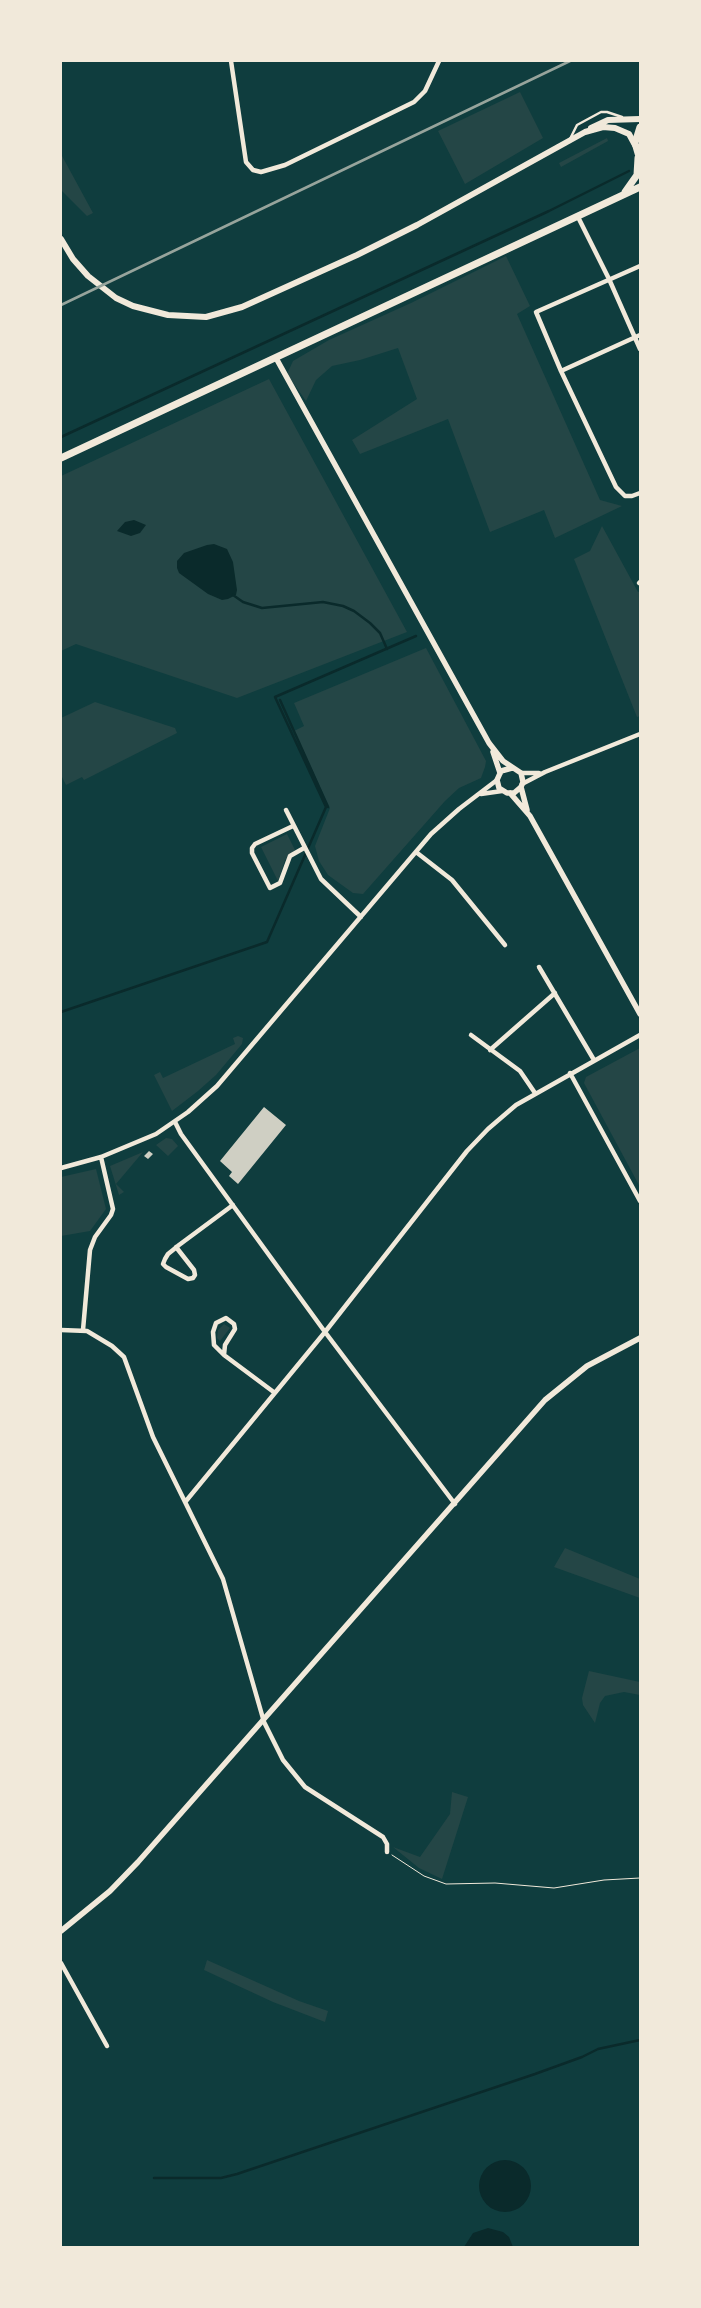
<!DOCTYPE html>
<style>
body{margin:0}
#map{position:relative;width:701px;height:2308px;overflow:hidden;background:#0f3d3e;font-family:Barlow,sans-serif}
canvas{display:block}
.frame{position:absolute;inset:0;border:62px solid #f1e9da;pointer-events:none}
</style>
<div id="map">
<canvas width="701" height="2308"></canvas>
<div class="frame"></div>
</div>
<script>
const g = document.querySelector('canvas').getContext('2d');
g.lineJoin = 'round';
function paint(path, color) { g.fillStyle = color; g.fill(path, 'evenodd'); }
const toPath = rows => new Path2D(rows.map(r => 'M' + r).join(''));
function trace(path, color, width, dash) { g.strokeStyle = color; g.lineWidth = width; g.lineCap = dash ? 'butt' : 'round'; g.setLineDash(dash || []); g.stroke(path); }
paint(toPath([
 [520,92,543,138,465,184,438,131],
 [607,138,608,141,561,167,559,163],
 [61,154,93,213,87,216,61,190],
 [506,256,530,306,517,314,600,500,622,506,555,538,544,510,490,532,448,419,360,454,352,440,417,399,398,348,360,360,332,366,316,380,306,401,287,374,293,361,329,340,411,303],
 [269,379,407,632,237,698,76,644,61,651,61,476],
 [602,526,638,592,640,591,640,716,637,717,574,559,590,551],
 [426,648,486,761,485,767,481,778,459,788,445,801,363,894,353,893,328,875,319,861,315,846,330,808,294,731,304,726,294,703],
 [95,702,175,728,177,733,84,780,82,777,66,785,61,775,61,718],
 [287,834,295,850,285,860,278,881,261,847],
 [238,1036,243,1038,242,1044,216,1075,198,1091,172,1111,154,1075,160,1072,163,1078,235,1044,233,1038],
 [640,1048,640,1187,584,1083,586,1077],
 [166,1138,172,1139,178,1146,168,1156,156,1145],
 [143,1152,116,1184,124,1192,119,1195,110,1166],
 [96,1169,106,1209,90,1231,61,1236,61,1177],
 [224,1324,230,1328,220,1341,217,1338,218,1330],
 [565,1548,640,1579,640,1598,554,1567],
 [589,1671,640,1682,640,1695,624,1692,605,1696,600,1703,595,1723,583,1705,582,1698],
 [452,1792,468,1797,442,1879,419,1868,393,1847,420,1857,450,1814],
 [207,1960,299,2001,328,2011,325,2022,273,2002,204,1970]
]), '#244646');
paint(toPath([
 [134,520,146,525,140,533,131,536,117,531,125,522],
 [214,544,227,549,233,562,237,590,236,595,228,599,222,600,208,594,179,573,177,568,177,561,184,553,207,545],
 '479 2186a26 26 0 1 1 52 0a26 26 0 1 1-52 0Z',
 [488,2228,503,2232,509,2237,513,2247,464,2247,473,2233]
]), '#0a2a2b');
trace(toPath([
 [61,437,549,211,629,171],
 [233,595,243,602,262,608,323,602,343,606,354,611,370,623,380,633,387,649],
 [280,700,328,807],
 [61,1012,267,942,326,807,275,697,416,636],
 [154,2178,221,2178,237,2174,535,2074,582,2057,598,2049,640,2040]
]), '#0a2a2b', 2.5);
paint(toPath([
 [264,1107,286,1125,238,1184,229,1176,232,1172,220,1161],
 [149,1151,153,1154,148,1159,144,1156]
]), '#cfcfc3');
trace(toPath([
 [392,1855,424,1876,446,1884,495,1883,554,1888,604,1880,640,1878]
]), '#f1e9da', 1);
trace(toPath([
 [570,139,577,125,601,112,607,112,622,117]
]), '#f1e9da', 2.5);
trace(toPath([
 [231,61,246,162,253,170,261,172,285,165,414,102,425,91,439,61],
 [578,217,609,279,640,349],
 [640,266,536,312,561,371,616,487,625,496,632,496,640,493],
 [561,371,640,335],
 [639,583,640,582],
 [521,773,539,773],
 [522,784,545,772,640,734],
 [481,794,502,791],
 [286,810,321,879,361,917],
 [293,826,255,844,252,848,252,853,270,888,280,883,290,856,304,848],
 [416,852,452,880,505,945],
 [539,967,594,1060],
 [471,1035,520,1071,535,1093],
 [490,1050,555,993],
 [570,1073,640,1201],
 [175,1122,181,1134,325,1332,455,1504],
 [61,1168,101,1157,156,1134,188,1112,217,1086,431,834,459,809,497,780],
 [176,1247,194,1270,195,1275,193,1278,188,1279,166,1267,163,1264,165,1259,168,1254,173,1250,179,1245,233,1205],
 [61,1330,87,1331,112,1346,124,1357,153,1437,223,1579,264,1722,283,1760,305,1787,383,1837,387,1844,387,1852],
 [83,1330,90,1250,95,1237,111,1215,113,1209,101,1157],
 [224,1355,214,1345,213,1332,216,1323,226,1318,234,1324,235,1329,225,1345,224,1355,275,1393],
 [186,1501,325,1332,467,1151,488,1129,516,1105,640,1035],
 [61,1963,107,2046]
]), '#f1e9da', 4.5);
trace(toPath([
 [276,358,489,743,503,761,521,773,523,782,521,787,514,793,507,793,499,788,497,780,501,771,512,768],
 [493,752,500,773],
 [521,787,527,810],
 [510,793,530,816,640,1014],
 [61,1931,110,1891,138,1862,545,1400,587,1366,640,1338]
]), '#f1e9da', 5.5);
trace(toPath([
 [591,128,608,120,640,119],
 [61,239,73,259,88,276,116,298,133,306,168,315,206,317,242,307,357,255,417,225,585,132,603,127,615,128,629,134,635,145]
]), '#f1e9da', 6);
trace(toPath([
 [640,160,635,143,640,127],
 [625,192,637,175,638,158],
 [61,458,640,187]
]), '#f1e9da', 7);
trace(toPath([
 [61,305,570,61]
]), '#97a49c', 2.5);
</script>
